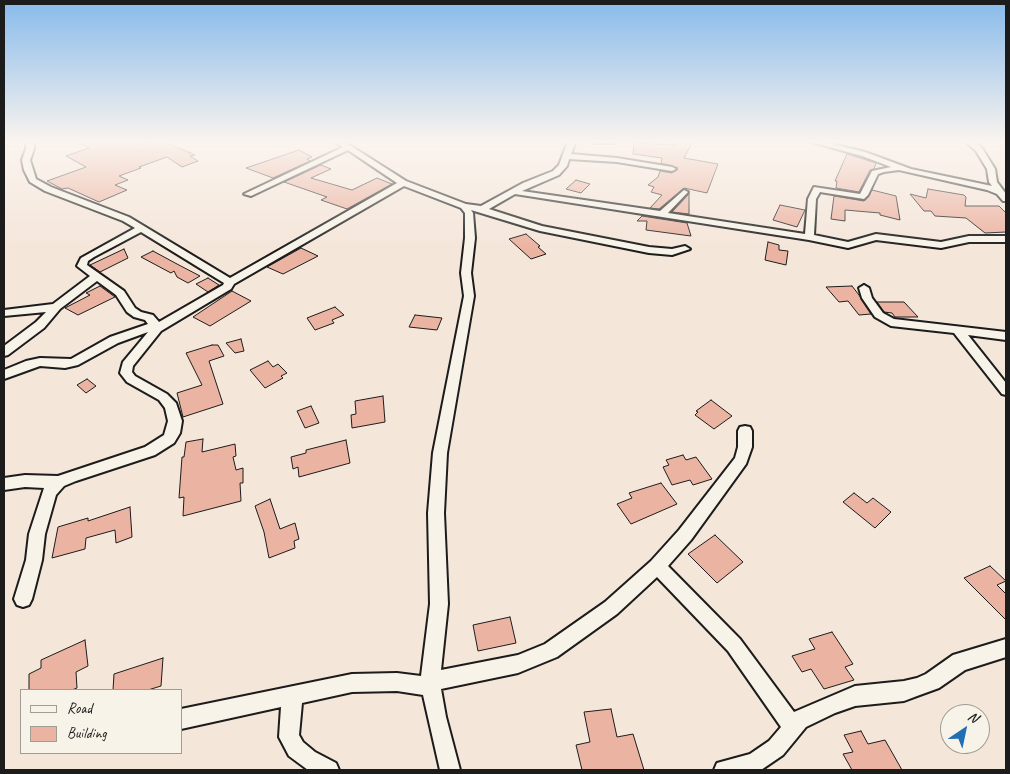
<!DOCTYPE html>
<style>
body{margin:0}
#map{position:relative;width:1010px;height:774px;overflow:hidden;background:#f5e6da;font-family:Caveat,sans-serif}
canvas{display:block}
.frame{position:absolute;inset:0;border:5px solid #1c1c1c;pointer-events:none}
.legend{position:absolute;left:20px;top:689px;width:162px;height:65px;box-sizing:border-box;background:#f7f3e8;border:1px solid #9f9d96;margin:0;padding:6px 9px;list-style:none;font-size:15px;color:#1c1c1c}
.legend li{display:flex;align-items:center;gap:10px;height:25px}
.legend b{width:25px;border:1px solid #9f9d96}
.north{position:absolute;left:940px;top:704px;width:50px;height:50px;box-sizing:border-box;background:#f7f3e8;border:1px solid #9f9d96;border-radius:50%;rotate:34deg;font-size:14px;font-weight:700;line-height:20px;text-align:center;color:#1c1c1c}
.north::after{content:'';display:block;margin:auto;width:18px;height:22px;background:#1f6fb2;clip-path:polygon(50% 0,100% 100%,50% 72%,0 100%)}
</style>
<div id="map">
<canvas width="1010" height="774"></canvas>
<div class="frame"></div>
<ul class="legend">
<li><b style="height:6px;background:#f7f3e8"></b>Road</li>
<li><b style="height:14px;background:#ebb3a2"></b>Building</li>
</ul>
<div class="north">N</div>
</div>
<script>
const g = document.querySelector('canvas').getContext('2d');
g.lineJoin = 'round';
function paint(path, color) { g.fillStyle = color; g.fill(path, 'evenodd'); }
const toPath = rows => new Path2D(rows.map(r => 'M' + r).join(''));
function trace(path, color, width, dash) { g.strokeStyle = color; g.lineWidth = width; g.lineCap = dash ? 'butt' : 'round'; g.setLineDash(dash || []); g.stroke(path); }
const building = toPath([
 [75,141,140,141,141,145,153,141,163,141,195,155,190,156,198,161,182,167,167,157,139,167,141,168,119,176,128,180,115,185,127,190,99,202,68,188,62,189,47,181,86,167,66,156,89,148,75,141],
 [678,141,693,141,684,158,718,164,707,193,684,188,659,209,650,208,662,195,651,192,654,187,648,185,658,177,660,171,672,173,678,168,661,163,662,158,633,154,634,143,676,145,678,141],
 [299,150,312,157,307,159,310,161,273,178,246,168,299,150],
 [847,154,876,163,874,169,870,170,859,192,836,188,837,181,835,181,847,154],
 [321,165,331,169,311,178,352,190,377,178,392,184,347,209,321,200,327,197,284,182,321,165],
 [576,180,590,184,581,193,566,189,576,180],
 [928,189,964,195,966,197,965,206,999,206,1006,213,1006,232,985,233,966,218,935,216,931,211,924,211,910,194,926,198,928,189],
 [872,190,896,196,900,220,880,215,880,213,845,210,845,221,831,219,834,196,864,201,872,190],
 [689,194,689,214,672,212,689,194],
 [780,205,805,210,797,227,773,220,780,205],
 [642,216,687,223,691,236,646,230,647,221,637,221,642,216],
 [526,234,540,246,538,247,546,254,531,259,509,239,526,234],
 [768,242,779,245,779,250,788,251,786,265,765,260,768,242],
 [301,248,318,256,283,274,267,267,301,248],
 [124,249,128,258,100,272,90,265,124,249],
 [153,251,177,264,200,276,188,283,177,277,174,271,171,273,141,257,153,251],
 [208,278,219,285,208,292,196,284,208,278],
 [100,286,115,297,78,315,65,308,90,295,86,293,100,286],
 [852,286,859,295,871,314,859,315,848,301,839,302,826,287,852,286],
 [232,291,251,301,210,326,193,317,232,291],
 [877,302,904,302,918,317,895,317,892,313,884,312,877,302],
 [335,307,344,315,332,320,334,323,315,330,307,318,335,307],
 [415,315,442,318,437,330,409,327,415,315],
 [241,339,244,351,235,353,226,343,241,339],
 [212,345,218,345,224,356,209,361,223,404,183,417,177,393,202,385,186,353,212,345],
 [268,361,273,367,278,364,287,373,281,376,283,378,265,388,250,370,268,361],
 [87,379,96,386,86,393,77,385,87,379],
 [383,396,385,422,352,428,351,415,356,414,355,401,383,396],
 [711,400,732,416,714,429,695,415,698,412,696,411,711,400],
 [311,406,319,423,305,428,297,411,311,406],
 [203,439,202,452,235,444,236,456,233,457,236,470,243,468,243,483,240,483,241,501,183,516,184,497,179,498,182,457,184,457,186,442,203,439],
 [346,440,350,463,299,477,298,467,293,469,291,457,306,453,306,450,346,440],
 [683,455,686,460,696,457,712,479,693,485,690,480,672,485,663,467,669,465,666,460,683,455],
 [661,483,677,504,631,524,617,504,632,498,629,493,661,483],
 [854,493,867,503,873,498,891,512,875,528,843,502,854,493],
 [270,499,280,529,295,523,299,539,294,541,295,548,269,558,264,532,255,506,270,499],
 [130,507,132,537,116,543,115,530,86,538,85,549,52,558,58,527,88,518,88,521,130,507],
 [715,535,743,562,717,583,688,554,715,535],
 [990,566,1006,581,997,585,1006,594,1006,620,964,578,990,566],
 [510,617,516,643,478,651,473,625,510,617],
 [832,632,853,664,845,667,854,680,824,689,811,669,802,672,792,656,815,649,809,639,832,632],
 [85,640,88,666,76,672,77,688,72,690,29,690,29,674,41,668,41,660,85,640],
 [163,658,161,686,148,690,113,690,114,674,163,658],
 [611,709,617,737,633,734,644,770,582,770,576,745,590,742,584,712,611,709],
 [861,731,868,744,885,740,902,770,852,770,843,754,853,752,844,735,861,731]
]);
paint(building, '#ebb3a2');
trace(building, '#1c1c1c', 1);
const minor = toPath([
 [26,141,34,141,34,149,30,160,36,179,51,187,129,217,230,278,397,183,348,150,251,196,244,194,343,147,334,141,343,141,406,181,466,204,481,206,523,183,553,171,559,165,568,141,576,141,571,154,617,158,672,167,676,169,672,171,617,162,569,159,567,166,559,175,522,191,660,211,684,190,688,192,668,213,805,234,808,199,814,187,860,194,872,171,891,167,862,156,808,141,820,141,865,152,911,169,992,186,989,182,987,169,976,151,965,141,973,141,982,148,995,169,997,182,1006,194,1006,201,1003,201,997,194,987,190,899,170,884,172,878,174,868,195,864,199,820,192,816,199,814,235,848,242,876,234,941,242,969,236,1006,236,1006,242,969,242,941,248,876,240,848,248,809,240,515,194,489,209,542,226,649,247,672,249,685,246,690,249,672,255,649,253,540,231,471,210,473,213,475,238,471,273,474,296,447,453,444,513,448,604,441,670,518,655,545,644,605,602,651,561,679,530,735,458,738,447,738,431,740,427,745,426,750,427,752,431,752,447,746,464,691,540,668,566,740,639,794,712,855,686,904,681,917,678,926,674,953,655,1006,639,1006,657,965,670,939,688,917,696,904,701,855,706,835,713,806,727,783,755,761,770,714,770,717,763,750,754,769,741,781,727,728,651,657,577,617,614,557,657,518,673,441,689,446,717,460,770,440,770,423,695,397,691,352,692,302,703,299,735,303,742,315,752,336,763,339,770,308,770,289,756,279,737,281,707,181,729,181,709,352,674,397,673,421,676,430,604,428,513,433,453,464,296,461,273,465,238,465,213,461,208,404,186,234,284,231,289,161,331,133,366,132,372,135,376,167,394,176,403,182,421,180,433,174,443,155,455,76,481,64,486,56,495,45,534,42,560,32,599,29,605,23,607,17,605,14,599,26,560,29,534,44,488,25,487,4,490,4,478,25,475,58,476,145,447,164,435,168,421,165,408,159,400,127,382,120,373,123,362,148,332,118,343,78,365,65,368,40,366,4,379,4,370,26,361,40,358,71,359,110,337,148,324,145,320,134,317,127,312,116,295,97,281,60,309,44,328,8,355,4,356,4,346,36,322,46,312,4,316,4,310,53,304,90,276,77,266,81,258,135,228,123,221,45,191,30,182,24,170,22,160,26,149,26,141],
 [141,232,224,283,223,285,159,322,153,315,141,312,135,308,124,291,87,265,88,261,94,257,141,232],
 [591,141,618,141,614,143,595,143,591,141],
 [864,285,869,288,872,298,883,313,894,319,1006,332,1006,340,968,335,1006,383,1006,395,1002,394,954,333,891,326,875,317,862,298,859,288,864,285]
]);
trace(minor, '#1c1c1c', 4);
paint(minor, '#f7f3e8');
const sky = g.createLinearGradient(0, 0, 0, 249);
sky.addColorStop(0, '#87baeb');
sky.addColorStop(0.57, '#faf4ee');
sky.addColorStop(1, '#faf4ee00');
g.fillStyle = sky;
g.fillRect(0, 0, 1010, 249);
</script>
